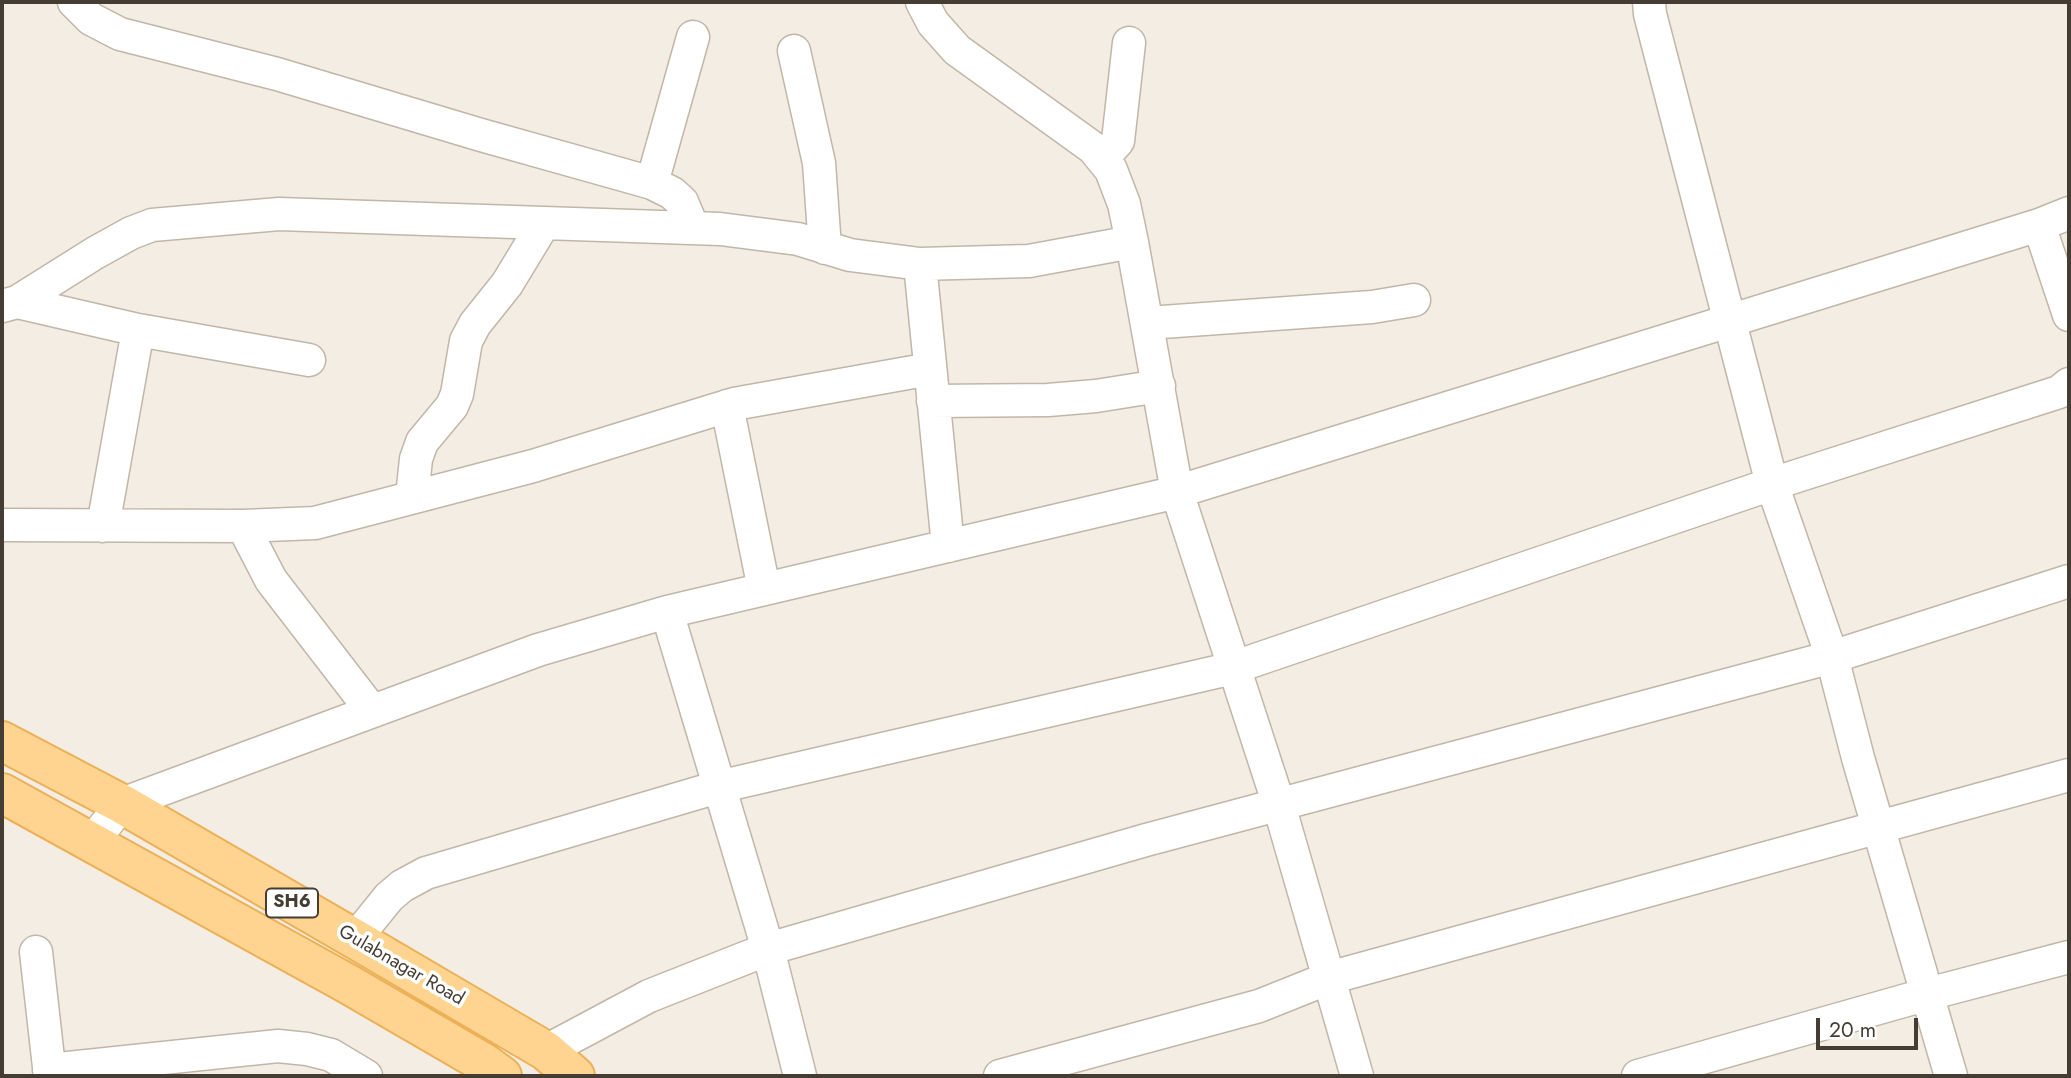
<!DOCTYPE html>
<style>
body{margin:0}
#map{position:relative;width:2071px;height:1078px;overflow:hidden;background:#f3ede3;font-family:Jost,sans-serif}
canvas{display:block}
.frame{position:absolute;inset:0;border:4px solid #453c33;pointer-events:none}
.scale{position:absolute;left:1816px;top:1018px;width:102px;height:32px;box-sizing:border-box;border:4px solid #453c33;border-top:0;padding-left:9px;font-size:21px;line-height:24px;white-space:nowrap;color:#453c33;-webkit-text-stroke:5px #fff;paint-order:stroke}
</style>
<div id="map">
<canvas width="2071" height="1078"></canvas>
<div class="frame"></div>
<div class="scale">20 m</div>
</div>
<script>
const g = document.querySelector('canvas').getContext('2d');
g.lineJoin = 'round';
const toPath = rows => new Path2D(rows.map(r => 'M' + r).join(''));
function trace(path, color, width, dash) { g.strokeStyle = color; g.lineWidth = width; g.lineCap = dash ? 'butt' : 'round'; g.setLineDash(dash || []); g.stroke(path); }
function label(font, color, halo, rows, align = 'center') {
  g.font = font + ' Jost,sans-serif'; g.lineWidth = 7; g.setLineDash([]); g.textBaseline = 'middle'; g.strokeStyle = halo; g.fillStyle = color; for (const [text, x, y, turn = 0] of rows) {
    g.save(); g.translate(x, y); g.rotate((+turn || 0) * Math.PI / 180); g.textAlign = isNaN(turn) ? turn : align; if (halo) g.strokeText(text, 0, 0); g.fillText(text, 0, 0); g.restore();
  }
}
const minor = toPath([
 [74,2,91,19,120,34,277,74,481,135,652,183,672,193,682,202,693,228],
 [922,2,933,23,957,50,1093,148,1111,170,1124,204,1132,242,1177,492,1279,805,1357,1076],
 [1649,2,1650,14,1772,484,1832,657,1858,758,1951,1076],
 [794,51,819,163,825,248],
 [1103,158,1118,141,1129,43],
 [652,183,693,37],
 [2039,225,2069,315],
 [920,264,948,546],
 [17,302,138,330,309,360],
 [2,306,17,302,95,253,131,233,152,225,279,214,720,229,798,239,850,255,920,264,1029,261,1132,242],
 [1148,323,1372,307,1414,300],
 [933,401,1048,400,1096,396,1159,386],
 [727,406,764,589],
 [412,497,416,459,422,442,452,406,457,394,466,341,475,324,507,284,544,223],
 [2,525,243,526,315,523,533,466,734,404,930,369],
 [103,526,138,330],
 [243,526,271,580,372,711],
 [667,612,768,949,800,1076],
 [92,842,122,804,538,650,667,612,1173,493,2039,225,2069,213],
 [355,939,389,897,402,886,426,873,718,787,1229,669,1772,484,2059,392,2069,384],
 [36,952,50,1076],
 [546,1051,649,996,768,949,1146,840,1832,657,2069,581],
 [49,1070,278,1046,307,1049,331,1055,366,1076],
 [1000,1076,1259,1006,1329,978,2069,775],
 [1638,1076,1928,994,2069,957]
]);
const primary = toPath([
 [2,741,122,804,355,939,546,1051,575,1076],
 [2,793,348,984,484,1063,502,1076]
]);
trace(minor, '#c2b6a8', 35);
trace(primary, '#ecb158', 42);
trace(minor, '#fff', 32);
trace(primary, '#ffd490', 38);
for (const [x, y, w] of [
 [292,903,52]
]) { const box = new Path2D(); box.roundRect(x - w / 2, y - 14.5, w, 29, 5); g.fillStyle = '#fff'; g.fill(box); trace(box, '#453c33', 2); }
label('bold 18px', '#453c33', null, [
 ["SH6",292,903]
]);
label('19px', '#453c33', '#fff', [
 ["Gulabnagar Road",401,966,30]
]);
</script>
